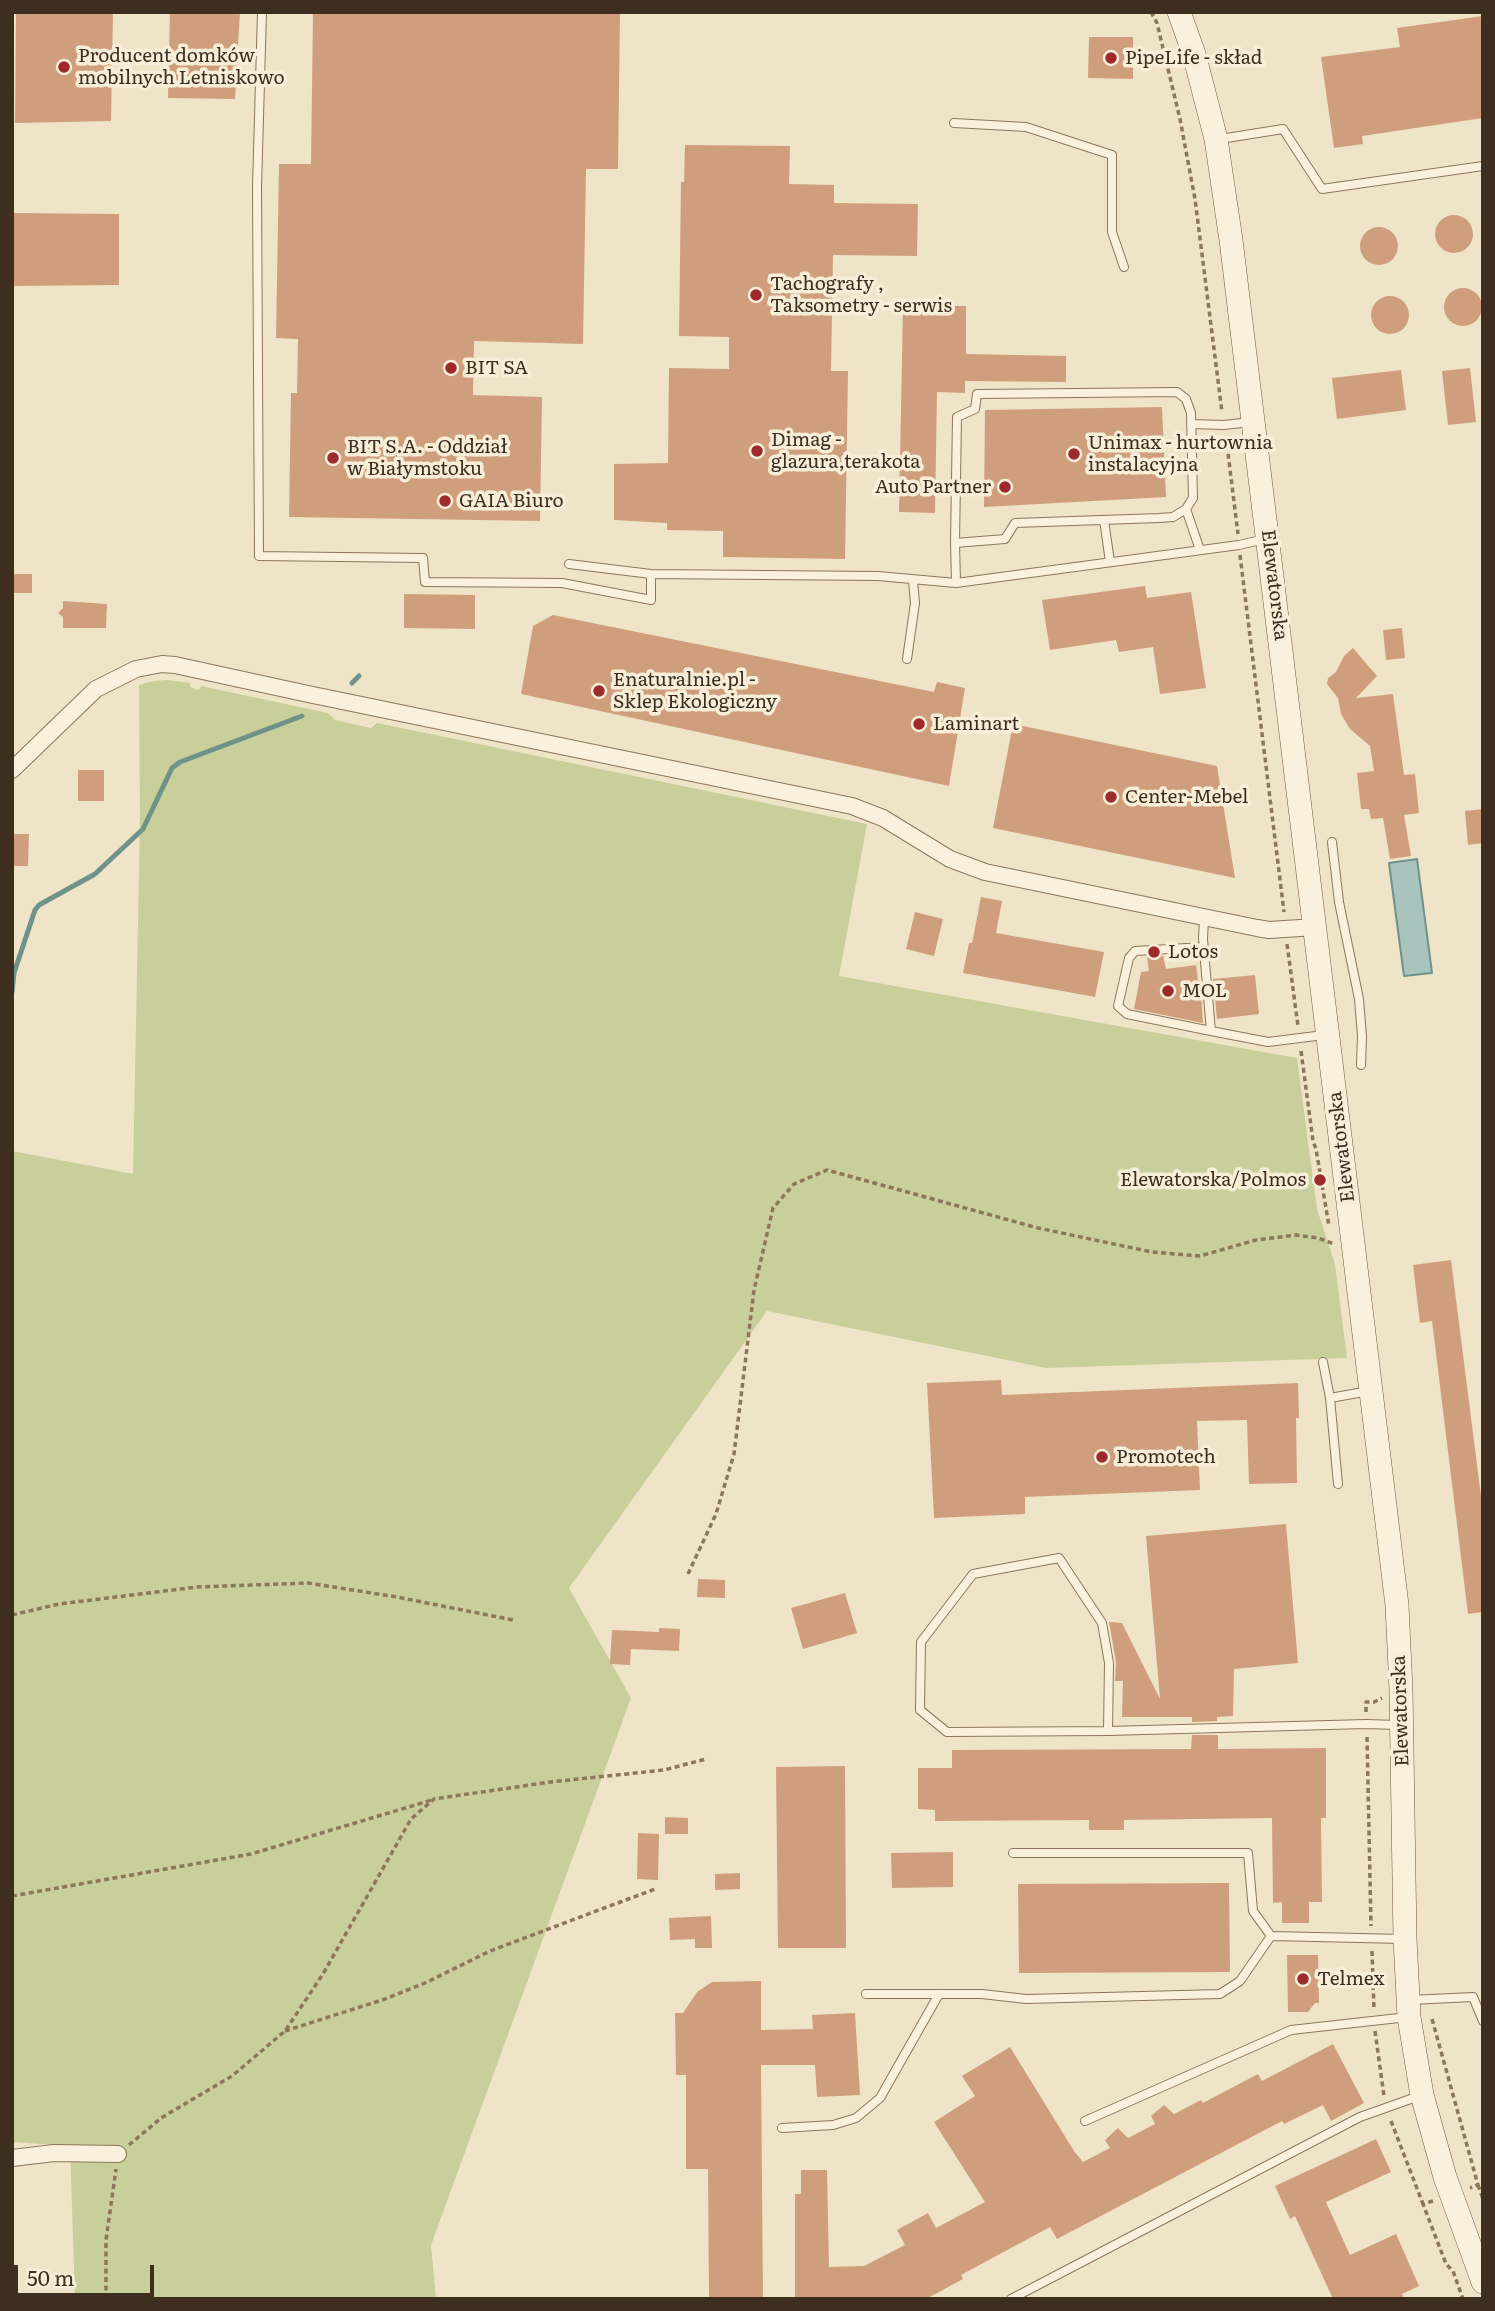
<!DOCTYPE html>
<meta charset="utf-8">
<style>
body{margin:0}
#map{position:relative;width:1495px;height:2311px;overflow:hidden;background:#f0e4c8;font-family:Literata,serif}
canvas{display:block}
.frame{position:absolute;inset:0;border:14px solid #3d2e20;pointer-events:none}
.scale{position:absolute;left:14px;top:2265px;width:140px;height:32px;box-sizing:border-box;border:4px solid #3d2e20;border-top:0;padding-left:9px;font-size:21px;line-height:24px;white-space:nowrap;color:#3d2e20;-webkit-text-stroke:5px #f7eed8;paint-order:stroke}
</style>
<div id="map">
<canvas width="1495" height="2311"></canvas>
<div class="frame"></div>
<div class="scale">50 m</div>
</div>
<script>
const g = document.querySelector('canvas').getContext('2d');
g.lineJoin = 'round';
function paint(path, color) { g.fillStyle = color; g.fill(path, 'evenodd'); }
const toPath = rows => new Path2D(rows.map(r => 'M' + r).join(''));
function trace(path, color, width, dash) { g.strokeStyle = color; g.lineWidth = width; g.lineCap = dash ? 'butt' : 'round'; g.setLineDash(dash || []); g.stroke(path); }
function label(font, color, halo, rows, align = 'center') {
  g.font = font + ' Literata,serif'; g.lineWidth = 7; g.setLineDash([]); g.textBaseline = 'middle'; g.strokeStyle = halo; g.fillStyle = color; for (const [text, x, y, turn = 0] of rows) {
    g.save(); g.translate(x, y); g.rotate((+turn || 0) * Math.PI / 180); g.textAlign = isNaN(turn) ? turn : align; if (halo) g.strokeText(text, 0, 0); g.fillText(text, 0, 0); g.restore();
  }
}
paint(toPath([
 [167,680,190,683,190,687,199,690,201,686,328,713,335,720,371,728,377,723,867,824,839,976,1297,1058,1317,1209,1335,1264,1347,1358,1046,1368,767,1311,569,1588,631,1698,431,2245,436,2299,75,2299,70,2146,12,2142,12,1151,133,1174,140,821,139,685,153,681]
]), '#c9cf9b');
const water = toPath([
 [1417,859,1432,973,1404,976,1389,863,1417,859]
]);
paint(water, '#a9c4bc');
trace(water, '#6f938a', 2);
trace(toPath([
 [352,683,359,676],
 [12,992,14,973,35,910,39,905,95,874,143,829,172,768,180,762,302,716]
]), '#6f938a', 5);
paint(toPath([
 [16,12,113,12,111,121,15,123],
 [170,12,240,12,235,99,168,98],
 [313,12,620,12,618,169,586,169,583,344,474,341,473,395,542,397,540,521,289,517,291,393,297,393,298,339,276,338,279,164,311,164],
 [1483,16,1483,118,1362,136,1363,144,1334,148,1321,57,1400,47,1397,28],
 [1089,37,1133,37,1133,79,1088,78],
 [685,145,790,146,789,184,834,185,834,203,918,204,917,256,833,255,831,371,848,371,845,559,723,557,723,531,667,530,667,523,614,520,614,464,668,463,669,368,729,369,729,337,679,336,681,182,684,182],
 [12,213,119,214,119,285,12,286],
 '1435 234a19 19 0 1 1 38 0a19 19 0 1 1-38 0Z',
 '1360 246a19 19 0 1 1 38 0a19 19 0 1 1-38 0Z',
 '1444 307a19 19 0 1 1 38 0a19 19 0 1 1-38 0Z',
 '1371 315a19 19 0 1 1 38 0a19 19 0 1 1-38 0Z',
 [903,306,966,306,966,354,1066,356,1066,382,965,381,965,393,937,392,935,513,899,512],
 [1470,368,1476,422,1448,425,1442,371],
 [1401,370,1406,410,1337,419,1332,378],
 [1162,407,1166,497,984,507,985,410],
 [12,574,32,574,32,593,12,593],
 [1145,586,1147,598,1191,592,1206,688,1160,694,1153,647,1119,652,1116,640,1050,650,1042,600],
 [404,594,475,595,475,629,404,628],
 [63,601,107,604,106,628,63,628,63,617,58,613,63,608],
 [553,615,934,692,937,682,965,688,949,786,521,694,533,626],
 [1402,628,1405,658,1386,660,1383,630],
 [1353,648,1377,676,1356,698,1393,694,1404,775,1415,774,1419,813,1404,815,1411,856,1390,859,1383,818,1371,819,1369,809,1361,809,1357,773,1374,771,1370,746,1350,729,1341,714,1338,698,1327,684,1328,678,1336,672,1344,656],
 [1013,724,1217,766,1235,878,993,828],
 [78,770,104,770,104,801,78,801],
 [1483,809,1483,843,1468,845,1465,811],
 [12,834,29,834,28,866,12,866],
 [981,897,1002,901,996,933,1104,952,1095,997,963,973,969,943,972,943],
 [915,912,943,919,934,956,906,949],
 [1163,956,1166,969,1196,965,1198,980,1200,980,1203,1023,1134,1009,1141,972,1149,971,1147,957],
 [1255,975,1259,1014,1217,1019,1213,979],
 [1451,1260,1483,1512,1483,1612,1468,1614,1432,1321,1420,1323,1413,1265],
 [1001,1380,1002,1395,1298,1383,1299,1418,1296,1418,1297,1483,1249,1484,1247,1420,1197,1421,1200,1490,1025,1497,1025,1514,934,1518,927,1383],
 [1286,1524,1298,1663,1234,1669,1233,1716,1217,1717,1217,1721,1192,1722,1192,1717,1122,1717,1123,1681,1115,1681,1116,1662,1109,1622,1122,1623,1160,1699,1146,1536],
 [698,1579,725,1580,725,1598,697,1597],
 [845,1593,857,1633,803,1649,791,1608],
 [659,1628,680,1629,679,1651,631,1649,630,1665,610,1664,612,1630,659,1632],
 [1192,1735,1218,1735,1218,1749,1326,1748,1326,1818,1321,1818,1322,1902,1309,1902,1309,1923,1282,1923,1282,1902,1273,1903,1272,1818,1124,1820,1124,1830,1089,1830,1089,1820,935,1821,935,1810,918,1809,918,1768,952,1768,952,1750,1191,1749],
 [845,1766,846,1948,778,1948,776,1767],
 [665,1817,688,1818,688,1834,665,1834],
 [638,1833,659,1834,658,1880,637,1879],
 [953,1852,953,1887,892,1888,891,1853],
 [740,1873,740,1889,715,1890,715,1874],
 [1229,1883,1230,1972,1019,1973,1018,1884],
 [711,1916,712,1948,695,1948,695,1939,670,1940,669,1918],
 [1287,1955,1318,1955,1319,2003,1315,2003,1308,2012,1288,2012],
 [761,1981,761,2030,813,2029,812,2015,855,2013,860,2095,817,2097,815,2065,761,2065,763,2299,709,2299,708,2169,686,2169,686,2075,676,2075,675,2013,683,2013,697,1992,712,1982],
 [1333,2044,1364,2103,1331,2121,1323,2105,1284,2124,1282,2121,1057,2239,1050,2227,961,2275,963,2279,926,2299,795,2299,795,2194,801,2194,801,2170,827,2170,829,2267,864,2266,905,2245,897,2230,928,2213,936,2228,985,2202,934,2122,975,2096,962,2076,1010,2047,1074,2151,1083,2162,1110,2148,1105,2140,1118,2128,1128,2138,1155,2124,1151,2116,1164,2105,1174,2114,1201,2100,1203,2103,1258,2074,1262,2081],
 [1376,2139,1391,2172,1326,2202,1350,2255,1396,2234,1419,2286,1402,2294,1404,2299,1333,2299,1295,2216,1290,2219,1275,2186]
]), '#cf9f7d');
const lane = toPath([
 [262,12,257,187,259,556,423,558,425,582,562,583,651,600,651,574],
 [954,123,1026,127,1112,155,1112,232,1124,267],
 [1220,139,1283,129,1322,189,1483,166],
 [1191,424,1224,425,1251,422],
 [1186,509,1200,550],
 [1104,520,1110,562],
 [955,543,957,417,975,409,977,394,1177,392,1186,399,1191,413,1193,498,1186,509,1173,517,1159,518,1015,523,1005,539,955,543,956,583],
 [569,564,651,574,878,576,956,583,1239,545,1265,539],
 [907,659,915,603,913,581],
 [1332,842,1339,902,1359,999,1362,1036,1361,1065],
 [1204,918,1203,939,1211,1031,1268,1042,1324,1035],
 [1204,947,1135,951,1129,958,1118,1006,1127,1014,1211,1031],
 [1323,1362,1330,1398],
 [1338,1484,1330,1398,1369,1391],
 [1108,1731,1109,1663,1102,1623,1059,1558,973,1574,921,1642,920,1710,947,1732,1108,1731,1366,1724,1398,1725],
 [1013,1853,1248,1853,1253,1911,1271,1936,1404,1939],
 [866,1994,982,1994,1026,1999,1220,1994,1240,1981,1271,1936],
 [1411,2000,1473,1997,1483,2021],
 [1085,2121,1291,2030,1408,2017],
 [782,2128,833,2125,856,2118,880,2098,939,1994],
 [1011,2299,1360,2117,1422,2095]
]);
const street = toPath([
 [12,770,96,689,136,669,162,664,175,665,308,694,852,806,883,818,950,859,985,872,1257,928,1269,930,1316,927],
 [12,2158,54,2153,118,2154]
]);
const secondary = toPath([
 [1179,12,1194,54,1216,139,1231,240,1397,1605,1401,1690,1405,1939,1409,2017,1422,2095,1445,2177,1483,2282]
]);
trace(lane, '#8d765c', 10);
trace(street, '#8d765c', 18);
trace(secondary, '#6f573f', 24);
trace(toPath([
 [1151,12,1157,23,1180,119,1195,199,1222,412],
 [1226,437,1238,534],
 [1240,555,1284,912],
 [1287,944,1298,1026],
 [1301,1051,1313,1141,1316,1149,1329,1226],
 [688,1574,716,1514,734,1454,754,1290,773,1208,794,1184,827,1170,1038,1228,1152,1252,1200,1256,1256,1240,1296,1235,1318,1238,1334,1244],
 [12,1615,59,1604,197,1587,308,1583,397,1597,513,1620],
 [1366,1712,1366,1702,1374,1702,1382,1698],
 [1367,1737,1371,1926],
 [12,1896,251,1854,432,1800],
 [1372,1951,1374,2010],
 [1432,2019,1478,2185,1470,2188],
 [285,2031,385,1999,425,1983,490,1951,655,1889],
 [1375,2031,1384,2096],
 [1391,2121,1423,2204],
 [129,2145,161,2118,232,2076,285,2031,323,1974,411,1819,434,1799,550,1782,664,1770,706,1759],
 [1478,2185,1483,2199],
 [1433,2201,1423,2204,1446,2264,1453,2271,1463,2299],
 [106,2299,106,2240,116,2169]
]), '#8d765c', 3.5, [5, 3.5]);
trace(lane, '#faf1dc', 8);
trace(street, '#faf1dc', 16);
trace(secondary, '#faf1dc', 23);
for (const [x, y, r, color] of [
 [1111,58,7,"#9e2a2b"],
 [64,67,7,"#9e2a2b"],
 [756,295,7,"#9e2a2b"],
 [451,368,7,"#9e2a2b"],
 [757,451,7,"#9e2a2b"],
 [1074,454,7,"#9e2a2b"],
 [333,458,7,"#9e2a2b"],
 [1005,487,7,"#9e2a2b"],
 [445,501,7,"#9e2a2b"],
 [599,691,7,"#9e2a2b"],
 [919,724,7,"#9e2a2b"],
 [1111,797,7,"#9e2a2b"],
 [1154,952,7,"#9e2a2b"],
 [1168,991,7,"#9e2a2b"],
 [1320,1180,7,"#9e2a2b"],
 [1102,1457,7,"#9e2a2b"],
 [1303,1979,7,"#9e2a2b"]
]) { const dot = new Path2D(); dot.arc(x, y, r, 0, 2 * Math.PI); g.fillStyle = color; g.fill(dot); trace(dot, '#f7eed8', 2.5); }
label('19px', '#3d2e20', '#f7eed8', [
 ["Producent domków",78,56],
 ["mobilnych Letniskowo",78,78],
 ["PipeLife - skład",1125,58],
 ["Tachografy ,",770,284],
 ["Taksometry - serwis",770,306],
 ["BIT SA",465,368],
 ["Dimag -",771,440],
 ["glazura,terakota",771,462],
 ["Unimax - hurtownia",1088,443],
 ["instalacyjna",1088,465],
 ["BIT S.A. - Oddział",347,447],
 ["w Białymstoku",347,469],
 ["Auto Partner",991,487,"right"],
 ["GAIA Biuro",459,501],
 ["Enaturalnie.pl -",613,680],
 ["Sklep Ekologiczny",613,702],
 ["Laminart",933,724],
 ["Center-Mebel",1125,797],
 ["Lotos",1168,952],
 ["MOL",1182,991],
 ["Elewatorska/Polmos",1306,1180,"right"],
 ["Promotech",1116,1457],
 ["Telmex",1317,1979]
], 'left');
label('19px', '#3d2e20', '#f7eed8', [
 ["Elewatorska",1274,585,83],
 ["Elewatorska",1342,1147,-97],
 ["Elewatorska",1401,1711,-92]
]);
</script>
